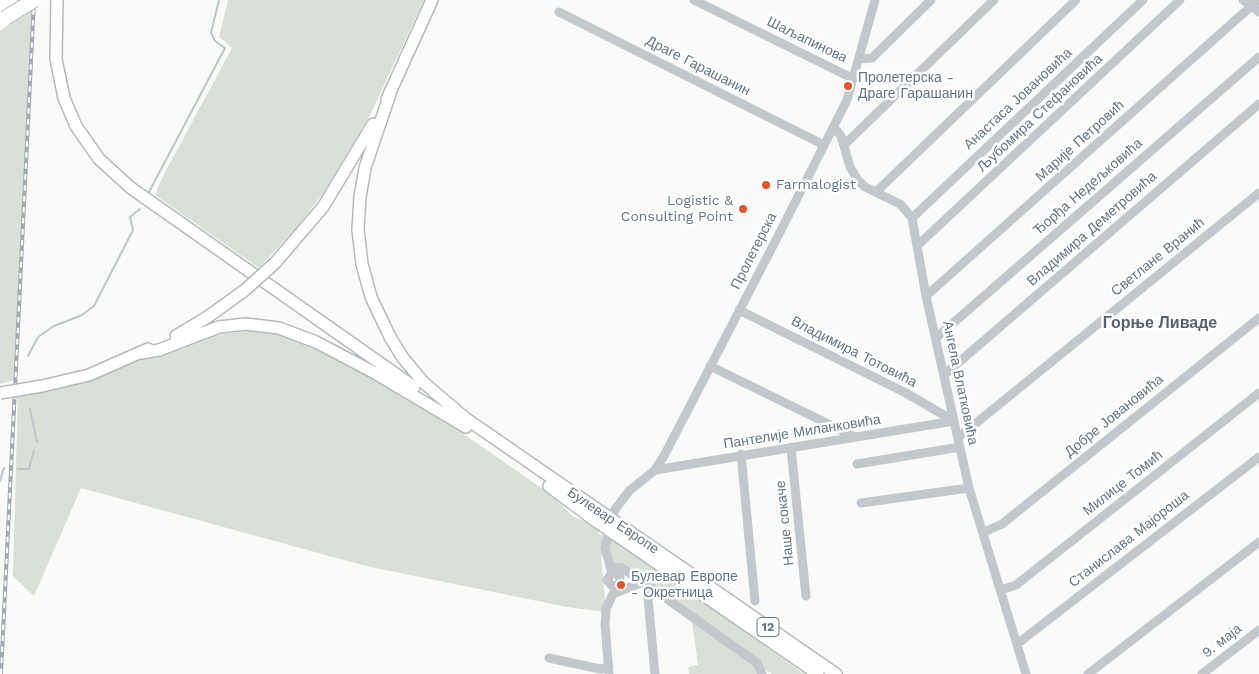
<!DOCTYPE html>
<meta charset="utf-8">
<style>
body{margin:0}
canvas{display:block;background:#fafaf8}
</style>
<canvas width="1259" height="674"></canvas>
<script>
const g = document.querySelector('canvas').getContext('2d');
g.lineJoin = 'round';
function paint(path, color) { g.fillStyle = color; g.fill(path, 'evenodd'); }
const toPath = rows => new Path2D(rows.map(r => 'M' + r).join(''));
function trace(path, color, width, dash) { g.strokeStyle = color; g.lineWidth = width; g.lineCap = dash ? 'butt' : 'round'; g.setLineDash(dash || []); g.stroke(path); }
function label(font, color, halo, rows, align = 'center') {
  g.font = font + ' "Work Sans",sans-serif'; g.lineWidth = 5; g.setLineDash([]); g.textBaseline = 'middle'; g.strokeStyle = halo; g.fillStyle = color; for (const [text, x, y, turn = 0] of rows) {
    g.save(); g.translate(x, y); g.rotate((+turn || 0) * Math.PI / 180); g.textAlign = isNaN(turn) ? turn : align; if (halo) g.strokeText(text, 0, 0); g.fillText(text, 0, 0); g.restore();
  }
}
paint(toPath([
 [228,0,424,0,370,115,324,192,297,227,259,268,155,195,163,176,232,48,219,37],
 [33,6,14,380,0,384,0,31],
 [253,330,281,334,304,343,419,403,550,494,574,517,594,525,600,535,608,534,804,674,772,674,759,666,759,674,689,674,688,667,698,665,692,621,601,555,606,612,567,607,366,566,81,488,34,596,13,576,18,393,75,382,107,373,179,343,209,336]
]), '#dadfd7');
trace(toPath([
 [149,192,225,48,215,41,211,33,219,0],
 [28,356,38,337,54,326,82,315,94,306,133,230,130,217,140,209],
 [30,409,37,442],
 [18,469,29,469,34,450],
 [0,481,4,468]
]), '#bbc7cb', 2);
const major = toPath([
 [57,0,56,59,64,98,76,126,99,159,131,188,414,387],
 [390,94,365,168,360,197,358,230,362,264,371,297,390,337,403,358,424,383,465,418,836,674],
 [387,99,432,0],
 [275,263,323,207,373,124],
 [176,336,209,316,245,290],
 [141,353,159,350,219,327,246,324,279,328,316,342,375,373,466,427],
 [42,386,89,375,148,349],
 [549,486,593,519,818,674]
]);
const highway = toPath([
 [0,6,10,0]
]);
trace(major, '#b5babe', 14);
trace(highway, '#b4b9bd', 16);
trace(toPath([
 [694,0,854,79],
 [1243,0,1259,12],
 [559,12,824,145],
 [859,59,872,58,931,0],
 [834,127,841,136,850,167,858,180,865,187,900,204,912,218,926,296,969,488,1026,674],
 [844,145,994,0],
 [876,192,1076,0],
 [912,218,1143,0],
 [918,245,1180,0],
 [926,296,1258,0],
 [739,310,906,393,954,421],
 [936,338,1259,57],
 [710,366,855,437],
 [944,375,1259,104],
 [959,437,1259,193],
 [791,448,806,596],
 [741,454,755,601],
 [857,464,960,447],
 [655,470,954,421],
 [861,503,969,488],
 [984,532,1002,524,1259,318],
 [610,567,622,568,643,582],
 [612,573,607,580,613,587,619,584,620,578,618,574,612,573,605,548,614,511,629,491,655,470,665,454,777,238,847,100,875,0],
 [647,587,655,674],
 [1001,590,1016,585,1259,393],
 [1017,644,1259,457],
 [549,658,600,669,609,667],
 [609,674,605,625,606,609,613,594,643,582,757,663,762,674],
 [1088,674,1259,542],
 [1202,674,1259,630]
]), '#c3c8cc', 9);
trace(major, '#fff', 11);
trace(highway, '#fff', 14);
const rail = toPath([
 [1,674,34,0]
]);
trace(rail, '#a2aab0', 4);
trace(rail, '#fff', 2, [5.5]);
const majorBridge = toPath([
 [245,290,275,263],
 [0,393,42,386]
]);
const highwayBridge = toPath([
 [5,18,34,0]
]);
trace(majorBridge, '#b5babe', 14, []);
trace(highwayBridge, '#b4b9bd', 16, []);
trace(majorBridge, '#fff', 11);
trace(highwayBridge, '#fff', 14);
for (const [x, y, r, color] of [
 [848,86,5,"#e4572e"],
 [766,185,5,"#e4572e"],
 [743,209,5,"#e4572e"],
 [621,585,5,"#e4572e"]
]) { const dot = new Path2D(); dot.arc(x, y, r, 0, 2 * Math.PI); g.fillStyle = color; g.fill(dot); trace(dot, '#fff', 2); }
for (const [x, y, w] of [
 [768,627,22]
]) { const box = new Path2D(); box.roundRect(x - w / 2, y - 9.5, w, 19, 4); g.fillStyle = '#fff'; g.fill(box); trace(box, '#657683', 1); }
label('bold 12px', '#657683', null, [
 ["12",768,627]
]);
label('14px', '#657683', '#fff', [
 ["Шаљапинова",807,40,26],
 ["Драге Гарашанин",698,66,27],
 ["Анастаса Јовановића",1018,99,-43],
 ["Љубомира Стефановића",1040,113,-43],
 ["Марије Петровић",1080,141,-42],
 ["Ђорђа Недељковића",1088,187,-41],
 ["Владимира Деметровића",1092,229,-41],
 ["Пролетерска",754,251,-63],
 ["Светлане Вранић",1158,257,-39],
 ["Владимира Тотовића",854,352,27],
 ["Ангела Влатковића",960,383,78],
 ["Добре Јовановића",1114,416,-39],
 ["Пантелије Миланковића",802,432,-9],
 ["Милице Томић",1123,483,-38],
 ["Булевар Европе",613,521,34],
 ["Наше сокаче",785,523,-96],
 ["Станислава Мајороша",1129,539,-38],
 ["9. маја",1222,641,-38]
]);
label('14px', '#657683', '#fff', [
 ["Пролетерска -",858,78],
 ["Драге Гарашанин",858,94],
 ["Farmalogist",776,185],
 ["Logistic &",733,201,"right"],
 ["Consulting Point",733,217,"right"],
 ["Булевар Европе",631,577],
 ["- Окретница",631,593]
], 'left');
label('bold 16px', '#57646e', '#fff', [
 ["Горње Ливаде",1160,323]
]);
</script>
